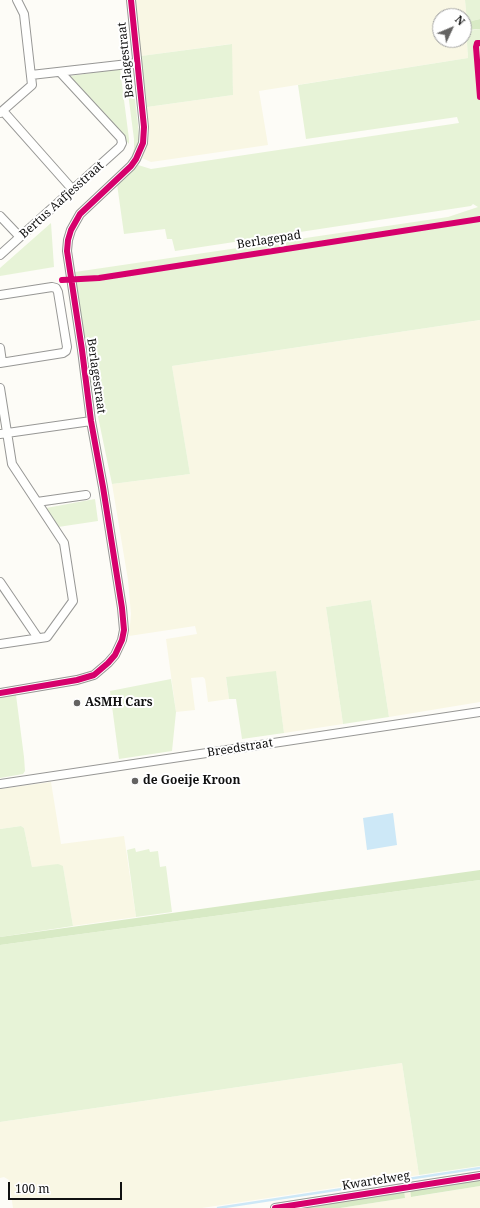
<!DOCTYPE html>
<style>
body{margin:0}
#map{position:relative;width:480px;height:1208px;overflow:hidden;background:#fdfcf7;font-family:"Noto Serif",serif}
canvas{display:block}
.north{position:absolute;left:432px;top:8px;width:40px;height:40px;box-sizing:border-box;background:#fff;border:1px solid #a0a0a0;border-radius:50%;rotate:46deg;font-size:11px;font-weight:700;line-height:16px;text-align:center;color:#111}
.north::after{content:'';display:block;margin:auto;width:14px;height:18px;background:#646362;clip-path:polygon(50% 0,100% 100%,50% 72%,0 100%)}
.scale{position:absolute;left:8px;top:1182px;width:114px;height:18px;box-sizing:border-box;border:2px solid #111;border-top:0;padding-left:5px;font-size:12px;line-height:14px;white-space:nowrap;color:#111;-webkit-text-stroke:3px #fff;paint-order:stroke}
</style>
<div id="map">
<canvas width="480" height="1208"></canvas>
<div class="north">N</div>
<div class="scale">100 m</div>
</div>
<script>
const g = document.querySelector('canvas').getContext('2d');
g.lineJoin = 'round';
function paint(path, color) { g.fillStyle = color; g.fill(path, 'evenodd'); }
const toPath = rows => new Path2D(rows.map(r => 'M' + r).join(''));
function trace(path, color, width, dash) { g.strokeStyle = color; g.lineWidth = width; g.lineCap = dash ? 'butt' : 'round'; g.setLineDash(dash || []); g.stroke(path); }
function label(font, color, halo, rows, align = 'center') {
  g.font = font + ' "Noto Serif",serif'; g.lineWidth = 4; g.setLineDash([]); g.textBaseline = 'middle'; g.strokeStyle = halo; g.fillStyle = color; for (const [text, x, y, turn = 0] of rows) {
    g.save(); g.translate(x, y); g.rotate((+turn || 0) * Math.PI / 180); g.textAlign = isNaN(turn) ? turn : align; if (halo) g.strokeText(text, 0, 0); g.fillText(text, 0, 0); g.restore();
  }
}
paint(toPath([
 [135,0,465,0,467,22,466,27,468,58,259,91,268,145,151,162,142,158,148,143,149,132,147,107,233,95,231,44,141,56],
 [440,16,464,16,464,40,440,40],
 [480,320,480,702,389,717,371,600,326,607,343,724,284,733,276,672,226,678,229,699,208,702,205,679,203,677,191,678,195,710,176,712,166,639,197,634,195,626,129,636,131,614,128,580,112,484,190,474,172,366],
 [51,782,61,844,124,836,136,917,73,926,63,866,45,866,32,867,24,828,21,826,0,829,0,789],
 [402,1063,419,1175,202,1208,13,1208,9,1180,4,1177,0,1178,0,1122],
 [480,1186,480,1208,340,1208,405,1198,404,1189,410,1188,412,1197]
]), '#f9f7e4');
paint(toPath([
 [465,0,480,0,480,19,467,22],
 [466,27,467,30,469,31,480,29,480,320,172,366,190,474,112,484,90,378,75,272,448,217,478,207,473,204,471,206,175,251,172,239,167,239,165,229,124,234,117,184,138,165,151,169,459,123,457,117,306,139,298,85,468,58],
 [232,44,233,95,147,107,141,56],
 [120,69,129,139,129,144,70,76],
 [125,70,130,72,132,76,138,124,139,140,136,150,131,158,134,149,134,139],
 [51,223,54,267,0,276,0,268],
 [95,499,98,521,58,527,46,508],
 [371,600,389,717,343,724,326,607],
 [276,671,284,733,242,739,236,699,229,699,226,677],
 [171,679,176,712,172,751,119,759,110,691],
 [16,695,24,757,25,771,23,774,0,778,0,697],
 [21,826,24,828,32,867,58,864,63,866,73,926,0,937,0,829],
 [135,848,136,852,149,849,150,852,158,851,160,867,166,866,172,912,136,917,127,850],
 [480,880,480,1166,419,1175,402,1063,0,1122,0,945]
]), '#e7f3d7');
paint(toPath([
 [480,19,480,29,467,30,466,27,467,22],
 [480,870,480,880,0,945,0,937],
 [480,1178,480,1186,411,1197,410,1188],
 [404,1189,405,1198,340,1208,277,1208]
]), '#d8eac5');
paint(toPath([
 [393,813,397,845,367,850,363,818]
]), '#cde8f7');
trace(toPath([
 [218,1208,480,1168]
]), '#cde8f7', 2.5);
const minor = toPath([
 [31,75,137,63],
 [3,111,73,190],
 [0,113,32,85,24,14,17,0],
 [0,216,20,237],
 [0,255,120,147,122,143,121,138,60,72],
 [0,295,52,287,56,288,58,292,67,347,66,351,63,353,0,363],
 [0,348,2,362],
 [0,388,12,464,64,543,73,601,47,637,0,644],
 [0,434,91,421],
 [37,502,86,495],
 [0,582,38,638],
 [0,693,77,680,94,675,108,663,115,655,122,640,124,630,122,608,103,487,91,421,82,350,67,251,68,240,71,230,80,214,131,166,136,159,143,143,144,127,131,0],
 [0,784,480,712],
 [275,1208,480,1176]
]);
trace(minor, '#979795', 10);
trace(minor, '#fffffe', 8);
trace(toPath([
 [480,43,477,43,476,47,480,97],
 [62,280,99,278,480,219],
 [0,693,77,680,94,675,108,663,115,655,122,640,124,630,122,608,103,487,91,421,82,350,67,251,68,240,71,230,80,214,131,166,136,159,143,143,144,127,131,0],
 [275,1208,480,1176]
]), '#d6006c', 6);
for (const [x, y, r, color] of [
 [77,703,4,"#646362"],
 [135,781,4,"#646362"]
]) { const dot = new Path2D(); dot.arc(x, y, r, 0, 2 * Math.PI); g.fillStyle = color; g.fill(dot); trace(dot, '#fff', 1.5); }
label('12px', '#111', '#fff', [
 ["Berlagestraat",126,60,-96],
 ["Bertus Aafjesstraat",62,200,-42],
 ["Berlagepad",269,240,-9],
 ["Berlagestraat",96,376,82],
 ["Breedstraat",240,748,-9],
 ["Kwartelweg",376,1181,-9]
]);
label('bold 12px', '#111', '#fff', [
 ["ASMH Cars",85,703],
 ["de Goeije Kroon",143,781]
], 'left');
</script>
